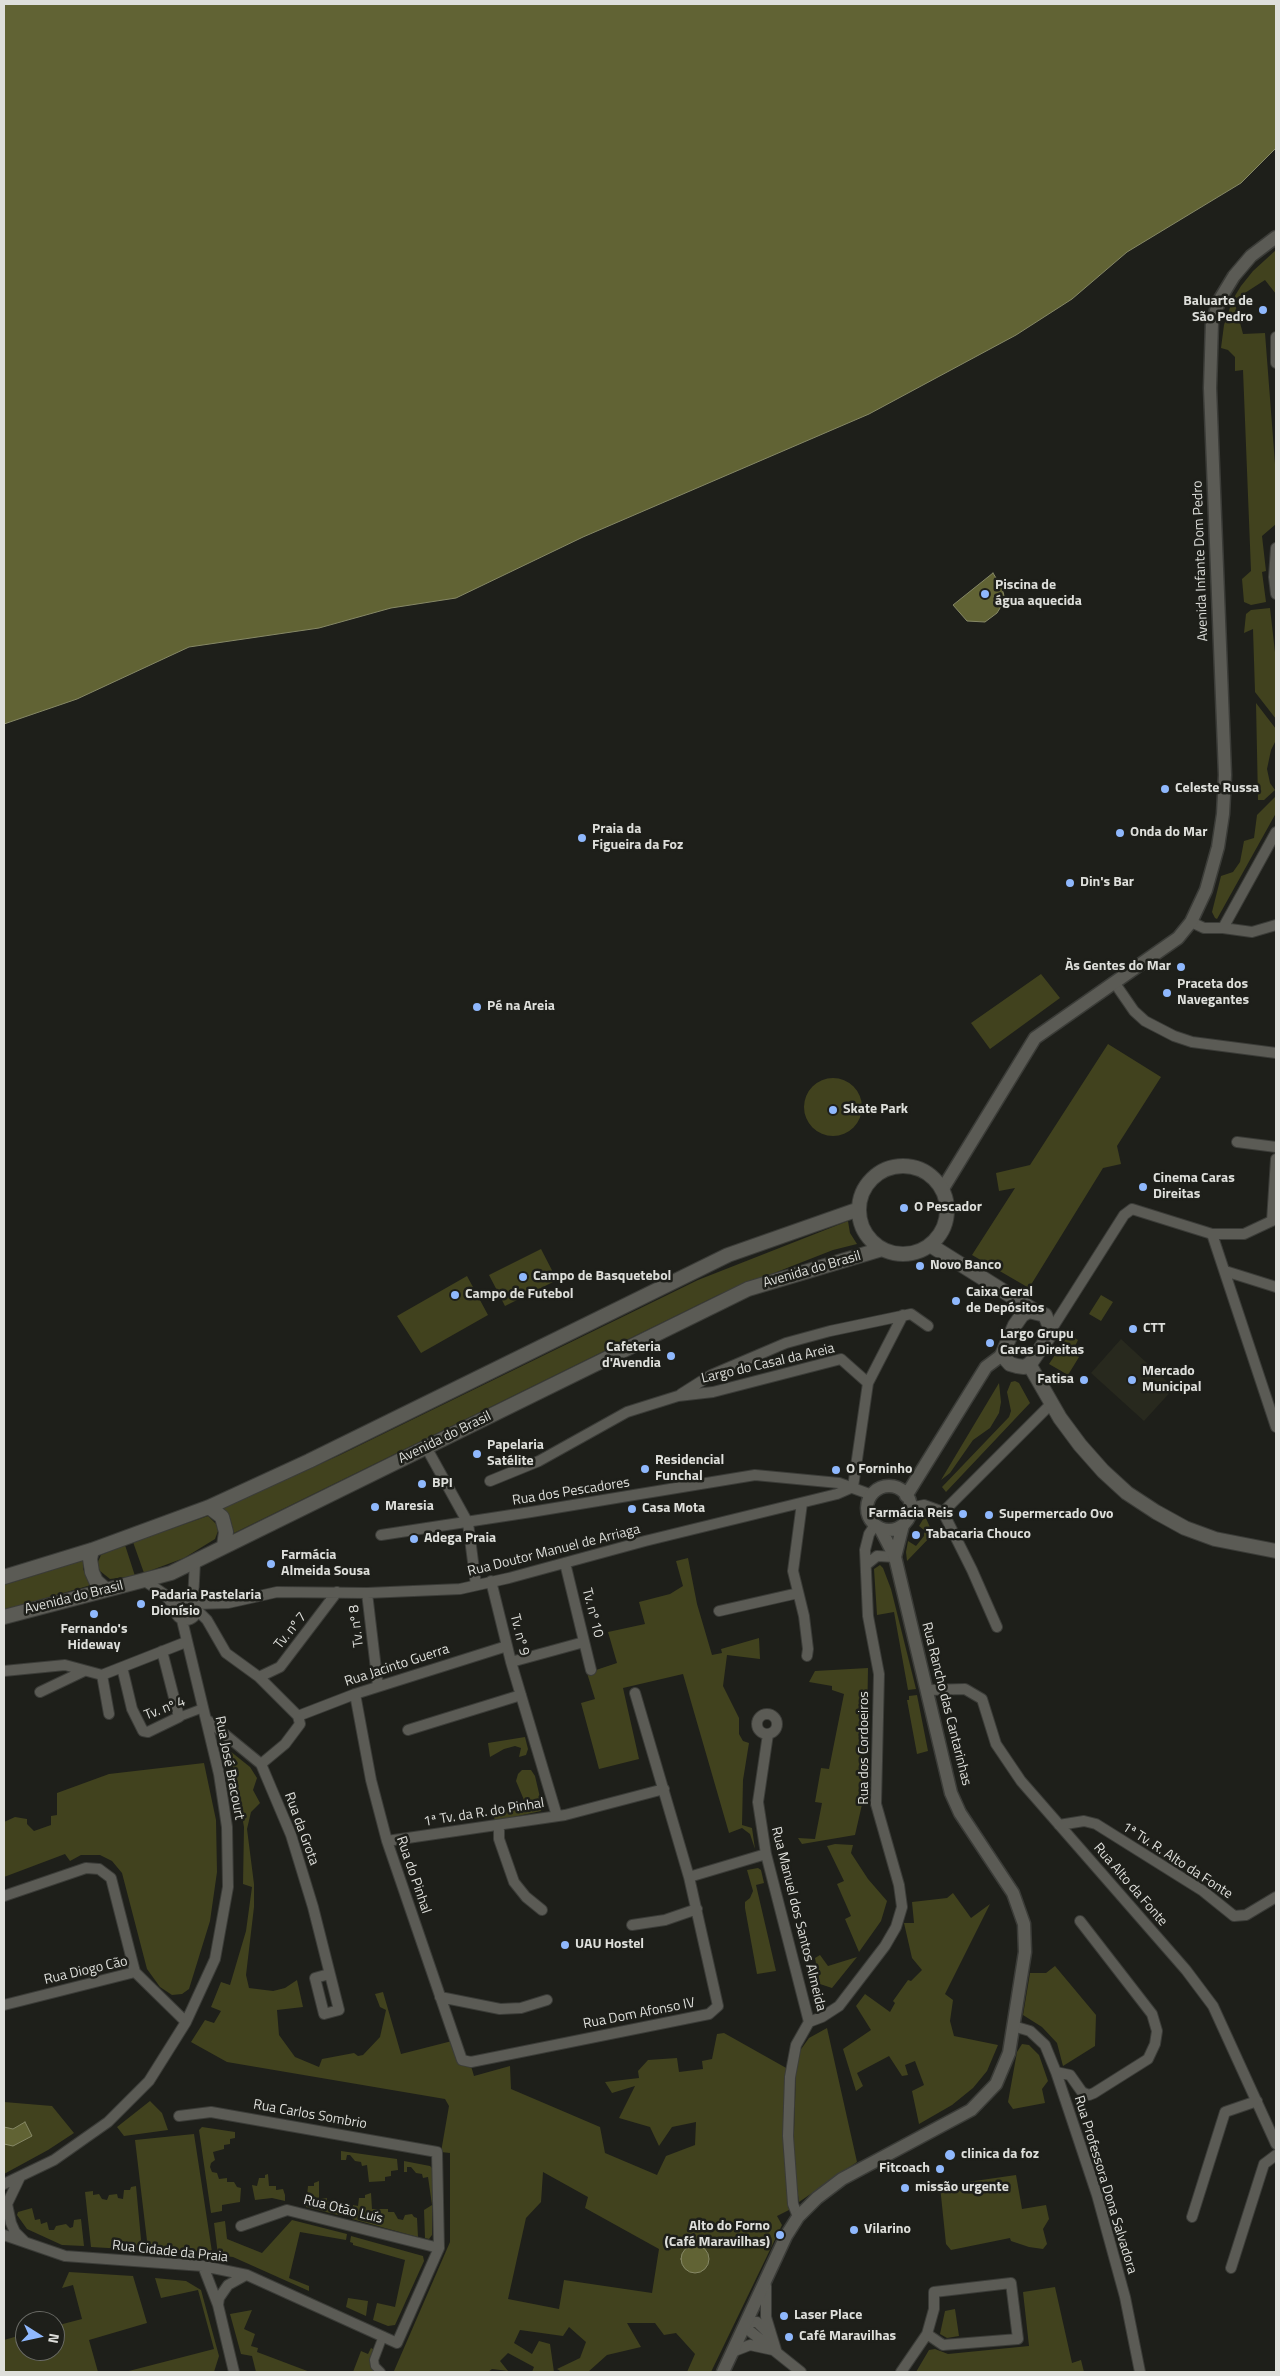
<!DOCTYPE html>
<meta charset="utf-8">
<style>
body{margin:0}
#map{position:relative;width:1280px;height:2376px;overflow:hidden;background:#1e1f1a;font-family:"Titillium Web",sans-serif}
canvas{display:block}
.frame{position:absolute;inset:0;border:5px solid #dedfdb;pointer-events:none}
.north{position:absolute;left:15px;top:2311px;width:50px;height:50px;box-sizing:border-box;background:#1e1f1a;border:1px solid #6b6c67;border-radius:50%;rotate:100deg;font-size:14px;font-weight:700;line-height:20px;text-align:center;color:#dedfdb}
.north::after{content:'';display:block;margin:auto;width:18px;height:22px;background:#8fb8fd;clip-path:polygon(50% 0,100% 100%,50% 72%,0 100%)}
</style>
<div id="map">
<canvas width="1280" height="2376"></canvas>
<div class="frame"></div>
<div class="north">N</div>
</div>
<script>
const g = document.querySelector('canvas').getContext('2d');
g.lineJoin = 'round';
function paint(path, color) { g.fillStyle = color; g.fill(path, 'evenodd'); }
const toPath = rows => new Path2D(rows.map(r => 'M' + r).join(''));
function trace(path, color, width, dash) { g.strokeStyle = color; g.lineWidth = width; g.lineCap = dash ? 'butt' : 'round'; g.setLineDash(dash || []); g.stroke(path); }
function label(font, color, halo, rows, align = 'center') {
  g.font = font + ' "Titillium Web",sans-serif'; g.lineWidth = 5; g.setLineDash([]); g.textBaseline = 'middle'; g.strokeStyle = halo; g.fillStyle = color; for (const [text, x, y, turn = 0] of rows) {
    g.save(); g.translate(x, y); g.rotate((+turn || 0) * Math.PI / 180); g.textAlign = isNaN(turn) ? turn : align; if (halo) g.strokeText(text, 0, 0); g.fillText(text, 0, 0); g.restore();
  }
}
paint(toPath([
 [1121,1339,1174,1388,1144,1421,1091,1373]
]), '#28291e');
paint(toPath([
 [1276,250,1276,294,1265,280,1234,300,1243,334,1265,333,1276,477,1276,524,1262,536,1266,571,1262,572,1266,602,1251,605,1244,602,1242,579,1251,571,1243,370,1235,371,1235,357,1228,350,1221,348,1224,325,1233,299,1241,286,1253,271],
 [1270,608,1276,661,1276,719,1255,692,1253,629,1244,633,1246,614,1251,610],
 [1256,703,1276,729,1276,740,1271,750,1267,769,1270,783,1275,790,1264,800,1258,800],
 [1276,796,1276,813,1217,919,1215,918,1212,912,1221,876,1233,872,1240,862,1244,841,1254,838,1257,815],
 [1041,974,1060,998,990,1049,971,1023],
 [1108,1044,1161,1077,1117,1146,1121,1164,1103,1168,1029,1288,972,1255,1015,1188,999,1191,996,1173,1030,1165],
 '804 1107a29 29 0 1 1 58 0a29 29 0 1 1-58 0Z',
 [848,1221,850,1233,857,1244,833,1250,718,1295,234,1533,230,1518,222,1508,340,1455,698,1280],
 [541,1249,557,1280,505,1306,489,1275],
 [467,1276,488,1315,421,1353,397,1316],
 [1101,1295,1113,1302,1101,1321,1089,1314],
 [1069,1334,1078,1340,1072,1352,1079,1357,1068,1375,1049,1364],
 [1015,1381,1019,1383,1030,1403,946,1492,942,1487,1009,1417,1011,1411,1007,1392,1011,1382],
 [999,1383,1001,1402,999,1413,990,1428,973,1440,950,1473,941,1480],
 [208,1516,216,1524,218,1531,215,1539,184,1558,144,1573,133,1542],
 [925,1516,933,1534,907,1561,906,1552,908,1541,916,1546,924,1536,924,1530,919,1526],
 [125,1545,135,1576,110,1579,100,1571,97,1564,101,1555],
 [688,1558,697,1604,712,1655,722,1653,721,1649,759,1638,760,1659,727,1655,723,1686,739,1718,739,1734,743,1741,749,1743,743,1780,742,1825,752,1828,755,1849,750,1834,742,1828,729,1833,683,1674,623,1688,639,1759,599,1769,581,1703,595,1699,587,1673,617,1663,608,1632,645,1624,639,1602,670,1594,683,1586,676,1561],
 [84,1560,83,1569,91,1585,4,1610,4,1585],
 [880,1565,883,1568,891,1589,916,1689,908,1690,894,1612,877,1615,874,1569],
 [868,1668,866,1787,855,1835,802,1844,798,1838,815,1839,822,1803,815,1802,821,1768,829,1769,844,1694,832,1690,832,1686,809,1682,815,1671],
 [917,1695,928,1751,917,1754,907,1700,909,1700,909,1696],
 [525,1737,528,1749,526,1755,519,1757,521,1748,515,1746,504,1749,490,1757,488,1743],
 [230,1751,250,1767,257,1778,253,1790,260,1803,251,1812,247,1829,254,1884,254,1907,246,1975,249,1988,273,1991,285,1988,297,1980,303,2007,277,2010,279,2035,295,2057,319,2067,322,2059,354,2053,358,2056,363,2055,380,2037,386,2010,380,2007,375,1994,383,1992,401,2054,452,2041,460,2065,471,2066,474,2076,510,2066,511,2089,600,2127,605,2153,657,2175,666,2156,695,2145,696,2122,672,2127,659,2146,650,2127,619,2118,635,2086,612,2093,605,2082,639,2078,638,2071,648,2060,677,2058,679,2072,703,2069,702,2061,712,2059,717,2034,724,2033,788,2069,791,2209,777,2216,782,2225,711,2372,687,2372,695,2354,676,2333,664,2335,655,2323,627,2323,641,2347,607,2355,588,2372,562,2372,557,2369,580,2358,586,2342,569,2327,563,2336,520,2330,514,2343,532,2354,539,2341,550,2344,554,2372,532,2372,534,2367,508,2353,500,2361,508,2371,492,2369,488,2372,394,2371,450,2242,450,2153,441,2152,449,2106,445,2099,227,2062,191,2042,205,2020,214,2023,221,2011,211,2007,221,1982,230,1985,246,1931,252,1887,243,1884,244,1827],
 [543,2172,588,2197,585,2208,659,2249,652,2293,564,2280,559,2309,508,2299,526,2218,541,2202],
 [694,2245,702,2247,708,2253,709,2263,682,2265,681,2256],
 [204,1763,216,1820,217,1872,210,1921,189,1989,182,1994,172,1995,160,1987,147,1969,122,1873,112,1861,100,1855,81,1855,70,1861,65,1854,4,1877,4,1822,15,1817,27,1819,27,1824,34,1831,51,1825,51,1816,57,1815,57,1793,109,1774],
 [522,1770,531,1770,535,1776,542,1806,541,1811,495,1821,493,1813,522,1805,524,1800,516,1781,518,1774],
 [835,1844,853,1845,851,1853,868,1879,887,1901,881,1921,859,1952,845,1919,851,1916,837,1884,844,1881,827,1846],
 [758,1868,761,1870,764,1883,756,1885,776,1971,757,1974,745,1908,745,1902,750,1898,753,1891,747,1870],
 [953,1893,971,1918,990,1904,945,1994,953,2000,950,2021,954,2036,998,2045,987,2071,973,2088,952,2105,919,2124,912,2091,924,2085,915,2061,905,2065,908,2075,902,2076,889,2056,857,2073,863,2086,856,2091,843,2049,871,2030,856,2006,865,1994,890,2012,895,2003,893,2001,908,1980,911,1981,922,1970,912,1958,904,1923,914,1923,912,1902,947,1898],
 [820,1955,828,1966,857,1957,832,1988,820,1984,815,1958],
 [1055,1966,1096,2015,1095,2046,1063,2066,1057,2043,1042,2027,1023,2015,1030,1973,1046,1973],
 [827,2028,857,2162,799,2202,793,2160,796,2073,799,2052,809,2038],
 [1022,2044,1029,2045,1039,2055,1048,2081,1042,2089,1045,2103,1013,2109,1008,2102,1017,2052],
 [150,2101,162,2113,168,2130,124,2136,117,2127],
 [4,2102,52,2106,74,2133,48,2150,4,2174],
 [202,2127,235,2132,235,2138,230,2139,230,2144,224,2145,224,2149,213,2152,215,2160,211,2163,210,2167,212,2172,217,2173,219,2179,227,2178,227,2182,234,2182,237,2187,241,2188,240,2202,222,2205,222,2211,211,2213,199,2130],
 [194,2134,212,2252,148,2249,135,2140],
 [341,2151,397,2159,398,2170,391,2171,391,2176,385,2177,385,2181,369,2182,367,2165,362,2166,361,2162,355,2161,350,2155,347,2155,346,2160,341,2160],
 [404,2161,430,2166,432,2168,432,2235,429,2239,425,2238,424,2210,432,2205,428,2177,423,2178,422,2174,416,2173,411,2167,407,2167,407,2172,404,2172],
 [268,2174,269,2186,276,2186,276,2190,283,2189,285,2195,285,2201,272,2198,255,2200,252,2185,257,2186,259,2178,265,2178,265,2175],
 [1016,2175,1022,2209,1046,2205,1049,2219,1043,2229,1047,2244,1043,2249,1029,2247,1011,2241,1010,2238,951,2250,946,2244,940,2186],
 [319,2181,319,2199,327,2198,327,2202,334,2201,337,2207,342,2208,342,2216,306,2207,308,2186,314,2186,314,2183],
 [136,2186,142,2250,91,2247,85,2192,93,2191,93,2195,99,2194,102,2199,107,2200,109,2195,117,2194,118,2198,123,2199,124,2190,130,2190,131,2187],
 [371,2193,372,2209,388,2209,388,2212,394,2212,398,2219,403,2220,405,2215,412,2214,414,2217,417,2218,418,2237,352,2219,353,2205,358,2206,359,2198,365,2198,365,2195],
 [32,2208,35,2220,40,2219,41,2224,47,2222,49,2230,54,2230,56,2226,66,2224,70,2228,73,2227,74,2220,81,2219,84,2246,62,2245,27,2229,17,2215,18,2212],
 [292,2220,347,2234,346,2240,300,2232,289,2278,309,2286,309,2291,233,2257,218,2255,214,2223,225,2221,227,2239,262,2253],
 [351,2236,423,2256,424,2261,395,2325,388,2326,373,2320,377,2303,395,2307,405,2260,353,2245,353,2243,350,2242],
 [69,2272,133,2276,147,2323,89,2340,98,2372,4,2372,4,2340,25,2334,25,2351,55,2351,55,2326,82,2319,73,2285,62,2288],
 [155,2278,186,2281,201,2290,219,2356,214,2372,125,2372,214,2349,198,2290,161,2298],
 [1055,2287,1072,2363,1081,2360,1084,2372,916,2372,929,2350,935,2349,948,2354,1029,2346,1023,2292],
 [348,2298,368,2301,366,2316,346,2307],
 [955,2309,959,2336,947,2338,940,2334,945,2311],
 [252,2310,244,2329,255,2334,251,2346,258,2348,257,2352,310,2372,256,2372,252,2356,241,2354,230,2314],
 [371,2348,375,2350,376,2372,353,2372,361,2351,368,2354]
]), '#41421e');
const water = toPath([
 [4,4,1276,4,1276,148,1241,183,1127,252,1072,299,1016,335,869,414,583,537,456,598,391,608,319,628,189,647,77,699,4,724,4,4],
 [993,573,1002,588,1005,600,997,613,985,622,967,621,953,605,993,573],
 [25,2122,32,2136,13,2146,4,2144,4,2127,13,2129,25,2122],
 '681 2259a14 14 0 1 1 28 0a14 14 0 1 1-28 0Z'
]);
paint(water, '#616334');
trace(water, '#868866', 1);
const pedestrian = toPath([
 [179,1717,203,1708],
 [381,2372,375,2366,374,2360,383,2336]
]);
const minor = toPath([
 [1276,337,1276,363],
 [1276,548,1274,577,1276,594],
 [1191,922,1204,928,1223,928,1276,832],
 [1223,928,1252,932,1276,925],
 [1114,982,1134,1011,1145,1021,1174,1036,1192,1042,1276,1053],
 [1237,1142,1276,1147],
 [1272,1221,1276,1159],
 [1212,1234,1276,1427],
 [1225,1271,1276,1287],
 [1051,1330,1124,1215,1132,1209,1212,1234,1244,1234,1276,1219],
 [681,1394,711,1375,786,1343,830,1331,911,1314,928,1326],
 [426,1447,468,1523,476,1585],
 [490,1481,539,1461,627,1412,678,1396,713,1392,841,1359,868,1383],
 [853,1487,868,1383,903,1315],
 [802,1503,793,1571,804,1616,808,1649,807,1656],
 [910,1508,924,1505,943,1512,972,1570,997,1627],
 [943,1512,1051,1404],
 [381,1535,531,1512,755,1475,839,1483,872,1495],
 [565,1563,591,1670],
 [866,1565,877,1556,895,1557],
 [145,1581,164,1594,175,1607],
 [491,1581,511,1662,557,1816],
 [367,1593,378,1686],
 '175 1609a11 11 0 1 1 22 0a11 11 0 1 1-22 0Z',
 [193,1600,195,1562],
 [196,1604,228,1603,277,1592,367,1593,460,1589,509,1578,645,1541,837,1494,853,1487],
 [197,1610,207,1620,226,1653,259,1677,298,1716,300,1724,285,1744,261,1764],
 [719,1611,798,1593],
 [511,1662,584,1642],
 [122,1667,132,1709,143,1731,148,1732,179,1717,162,1651],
 [4,1671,65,1665,102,1675,186,1642],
 [102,1675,109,1714],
 [259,1677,280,1667,337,1592],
 [928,1690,965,1689,982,1699,996,1744,1021,1781,1186,1970,1213,2006,1276,2144],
 [40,1692,84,1671],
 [355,1694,371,1780,387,1841,462,2060,471,2062,709,2014,718,2006,689,1877,635,1693],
 '757 1724a10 10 0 1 1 20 0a10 10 0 1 1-20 0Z',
 [298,1716,355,1694,507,1646],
 [206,1719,261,1764,291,1835,313,1907,339,2010,324,2014,315,1978,329,1974],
 [408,1730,521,1695],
 [768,1734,758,1802,766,1854,809,2022],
 [499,1825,499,1839,514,1882,526,1897,542,1910],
 [1059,1825,1084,1821,1096,1824,1203,1891,1234,1916,1246,1915,1276,1897],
 [387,1841,565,1815,664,1789],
 [689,1877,766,1854],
 [4,1896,86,1868,99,1869,111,1878,135,1972],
 [632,1925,665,1920,697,1909],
 [440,1997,500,2009,521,2008,547,2000],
 [4,2005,135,1972,186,2022],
 [1013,2026,1030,2031,1045,2045,1056,2072,1097,2195,1125,2297,1140,2372],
 [1056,2072,1070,2075,1082,2092,1089,2095,1094,2093,1148,2059,1155,2044,1157,2031,1152,2014,1080,1921],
 [20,2177,7,2204,11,2223,15,2232,25,2242],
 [4,2184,54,2160,108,2122,149,2081,186,2022,215,1959,228,1887,227,1827,219,1774,182,1620],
 [798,2217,793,2204,788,2136,790,2077,796,2045,809,2022,822,2017,839,2006,885,1946,896,1927,902,1907,899,1885,876,1804,879,1674,868,1616,865,1550,869,1534,875,1525],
 [1192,2217,1225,2112,1257,2101],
 [241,2226,287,2210,439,2248],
 [4,2235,65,2256,203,2266,247,2275,397,2343,439,2248,437,2152,211,2112,179,2116],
 [203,2266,218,2305,234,2372],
 [1231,2268,1264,2164,1276,2155],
 [766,2286,766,2317,776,2350],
 [218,2305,219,2298,228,2285,246,2275],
 [746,2322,757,2322,769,2334],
 [745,2324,746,2328,801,2372],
 [732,2352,750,2345,773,2350],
 [901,2372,927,2334,934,2309,934,2292,1011,2283,1018,2339,943,2345,927,2334]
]);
const tertiary = toPath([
 [942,1190,1035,1038,1178,938,1191,922,1206,890,1218,847,1223,814,1225,775,1210,388,1212,322,1220,299,1234,276,1251,256,1276,237],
 '867 1508a22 22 0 1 1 44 0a22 22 0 1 1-44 0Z',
 [906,1496,986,1367,1002,1355],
 [895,1557,903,1525],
 [723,2372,786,2236,798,2217,817,2198,842,2179,971,2110,996,2084,1009,2053,1025,1952,1024,1924,1013,1893,960,1813,951,1793,895,1557,880,1528]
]);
const secondary = toPath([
 '859 1210a44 44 0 1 1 88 0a44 44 0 1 1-88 0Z',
 [930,1245,1035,1311],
 [1029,1311,1045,1315,1051,1330,1049,1336,1030,1364,1024,1367,1017,1366,1010,1364,1002,1355,1015,1325,1022,1315,1029,1311],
 [1029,1364,1060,1418,1080,1445,1103,1471,1127,1493,1156,1512,1185,1528,1215,1539,1276,1551],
 [209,1507,222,1517,226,1532,224,1546],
 [92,1550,90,1559,92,1572,96,1581,106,1590],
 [4,1577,92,1550,209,1507,309,1461,728,1255,859,1209],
 [4,1617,171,1573,748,1289,882,1249]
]);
trace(pedestrian, '#3b3c38', 10);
trace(minor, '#3b3c38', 12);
trace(tertiary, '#3b3c38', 15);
trace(secondary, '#3b3c38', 16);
trace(pedestrian, '#5b5b55', 8);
trace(minor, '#5b5b55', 10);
trace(tertiary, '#5b5b55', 12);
trace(secondary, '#5b5b55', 14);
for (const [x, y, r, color] of [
 [1263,310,5,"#8fb8fd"],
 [985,594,5,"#8fb8fd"],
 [1165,789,5,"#8fb8fd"],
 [1120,833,5,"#8fb8fd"],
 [582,838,5,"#8fb8fd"],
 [1070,883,5,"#8fb8fd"],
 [1181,967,5,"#8fb8fd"],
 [1167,993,5,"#8fb8fd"],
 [477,1007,5,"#8fb8fd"],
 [833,1110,5,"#8fb8fd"],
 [1143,1187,5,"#8fb8fd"],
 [904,1208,5,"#8fb8fd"],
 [920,1266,5,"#8fb8fd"],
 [523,1277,5,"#8fb8fd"],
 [455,1295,5,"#8fb8fd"],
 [956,1301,5,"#8fb8fd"],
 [1133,1329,5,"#8fb8fd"],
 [990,1343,5,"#8fb8fd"],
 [671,1356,5,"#8fb8fd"],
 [1084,1380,5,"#8fb8fd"],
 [1132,1380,5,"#8fb8fd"],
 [477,1454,5,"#8fb8fd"],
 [645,1469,5,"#8fb8fd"],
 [836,1470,5,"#8fb8fd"],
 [422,1484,5,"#8fb8fd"],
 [375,1507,5,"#8fb8fd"],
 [632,1509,5,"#8fb8fd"],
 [963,1514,5,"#8fb8fd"],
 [989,1515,5,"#8fb8fd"],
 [916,1535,5,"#8fb8fd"],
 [414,1539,5,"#8fb8fd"],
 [271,1564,5,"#8fb8fd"],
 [141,1604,5,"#8fb8fd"],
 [94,1614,5,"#8fb8fd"],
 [565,1945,5,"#8fb8fd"],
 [950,2155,6,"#8fb8fd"],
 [940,2169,5,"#8fb8fd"],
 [905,2188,5,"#8fb8fd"],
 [854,2230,5,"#8fb8fd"],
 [780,2235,5,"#8fb8fd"],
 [784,2316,5,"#8fb8fd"],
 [789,2337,5,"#8fb8fd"]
]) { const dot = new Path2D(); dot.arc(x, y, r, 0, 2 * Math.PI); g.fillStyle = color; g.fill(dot); trace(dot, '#1e1f1a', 2); }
label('bold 14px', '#dedfdb', '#1e1f1a', [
 ["Baluarte de",1253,302,"right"],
 ["São Pedro",1253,318,"right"],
 ["Piscina de",995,586],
 ["água aquecida",995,602],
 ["Celeste Russa",1175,789],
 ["Praia da",592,830],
 ["Figueira da Foz",592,846],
 ["Onda do Mar",1130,833],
 ["Din's Bar",1080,883],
 ["Às Gentes do Mar",1171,967,"right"],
 ["Praceta dos",1177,985],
 ["Navegantes",1177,1001],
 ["Pé na Areia",487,1007],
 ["Skate Park",843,1110],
 ["Cinema Caras",1153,1179],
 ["Direitas",1153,1195],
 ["O Pescador",914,1208],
 ["Novo Banco",930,1266],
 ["Campo de Basquetebol",533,1277],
 ["Caixa Geral",966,1293],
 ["de Depósitos",966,1309],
 ["Campo de Futebol",465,1295],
 ["CTT",1143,1329],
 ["Largo Grupu",1000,1335],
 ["Caras Direitas",1000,1351],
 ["Cafeteria",661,1348,"right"],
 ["d'Avendia",661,1364,"right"],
 ["Mercado",1142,1372],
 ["Municipal",1142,1388],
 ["Fatisa",1074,1380,"right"],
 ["Papelaria",487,1446],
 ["Satélite",487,1462],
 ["Residencial",655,1461],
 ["Funchal",655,1477],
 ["O Forninho",846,1470],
 ["BPI",432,1484],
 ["Maresia",385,1507],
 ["Casa Mota",642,1509],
 ["Farmácia Reis",953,1514,"right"],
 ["Supermercado Ovo",999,1515],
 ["Tabacaria Chouco",926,1535],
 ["Adega Praia",424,1539],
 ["Farmácia",281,1556],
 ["Almeida Sousa",281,1572],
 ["Padaria Pastelaria",151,1596],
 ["Dionísio",151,1612],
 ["Fernando's",94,1630,"center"],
 ["Hideway",94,1646,"center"],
 ["UAU Hostel",575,1945],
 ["clinica da foz",961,2155],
 ["Fitcoach",930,2169,"right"],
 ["missão urgente",915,2188],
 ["Alto do Forno",770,2227,"right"],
 ["(Café Maravilhas)",770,2243,"right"],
 ["Vilarino",864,2230],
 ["Laser Place",794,2316],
 ["Café Maravilhas",799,2337]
], 'left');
label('14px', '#dedfdb', '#1e1f1a', [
 ["Avenida Infante Dom Pedro",1201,561,-92],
 ["Avenida do Brasil",812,1270,-16],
 ["Largo do Casal da Areia",768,1364,-13],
 ["Avenida do Brasil",445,1438,-26],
 ["Rua dos Pescadores",571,1492,-9],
 ["Rua Doutor Manuel de Arriaga",554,1551,-14],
 ["Avenida do Brasil",74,1598,-14],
 ["Tv. nº 10",592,1613,76],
 ["Tv. nº 8",357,1626,-97],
 ["Tv. nº 7",291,1631,-51],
 ["Tv. nº 9",519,1635,76],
 ["Rua Jacinto Guerra",397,1666,-18],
 ["Rua Rancho das Cantarinhas",946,1704,76],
 ["Tv. nº 4",165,1709,-21],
 ["Rua dos Cordoeiros",865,1748,-90],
 ["Rua José Bracourt",229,1768,79],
 ["1ª Tv. da R. do Pinhal",484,1813,-9],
 ["Rua da Grota",301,1829,70],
 ["1ª Tv. R. Alto da Fonte",1177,1861,33],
 ["Rua do Pinhal",413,1875,71],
 ["Rua Alto da Fonte",1130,1885,49],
 ["Rua Manuel dos Santos Almeida",798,1919,76],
 ["Rua Diogo Cão",86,1971,-13],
 ["Rua Dom Afonso IV",639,2014,-11],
 ["Rua Carlos Sombrio",310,2115,10],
 ["Rua Professora Dona Salvadora",1105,2185,73],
 ["Rua Otão Luís",343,2210,14],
 ["Rua Cidade da Praia",170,2252,6]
]);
</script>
